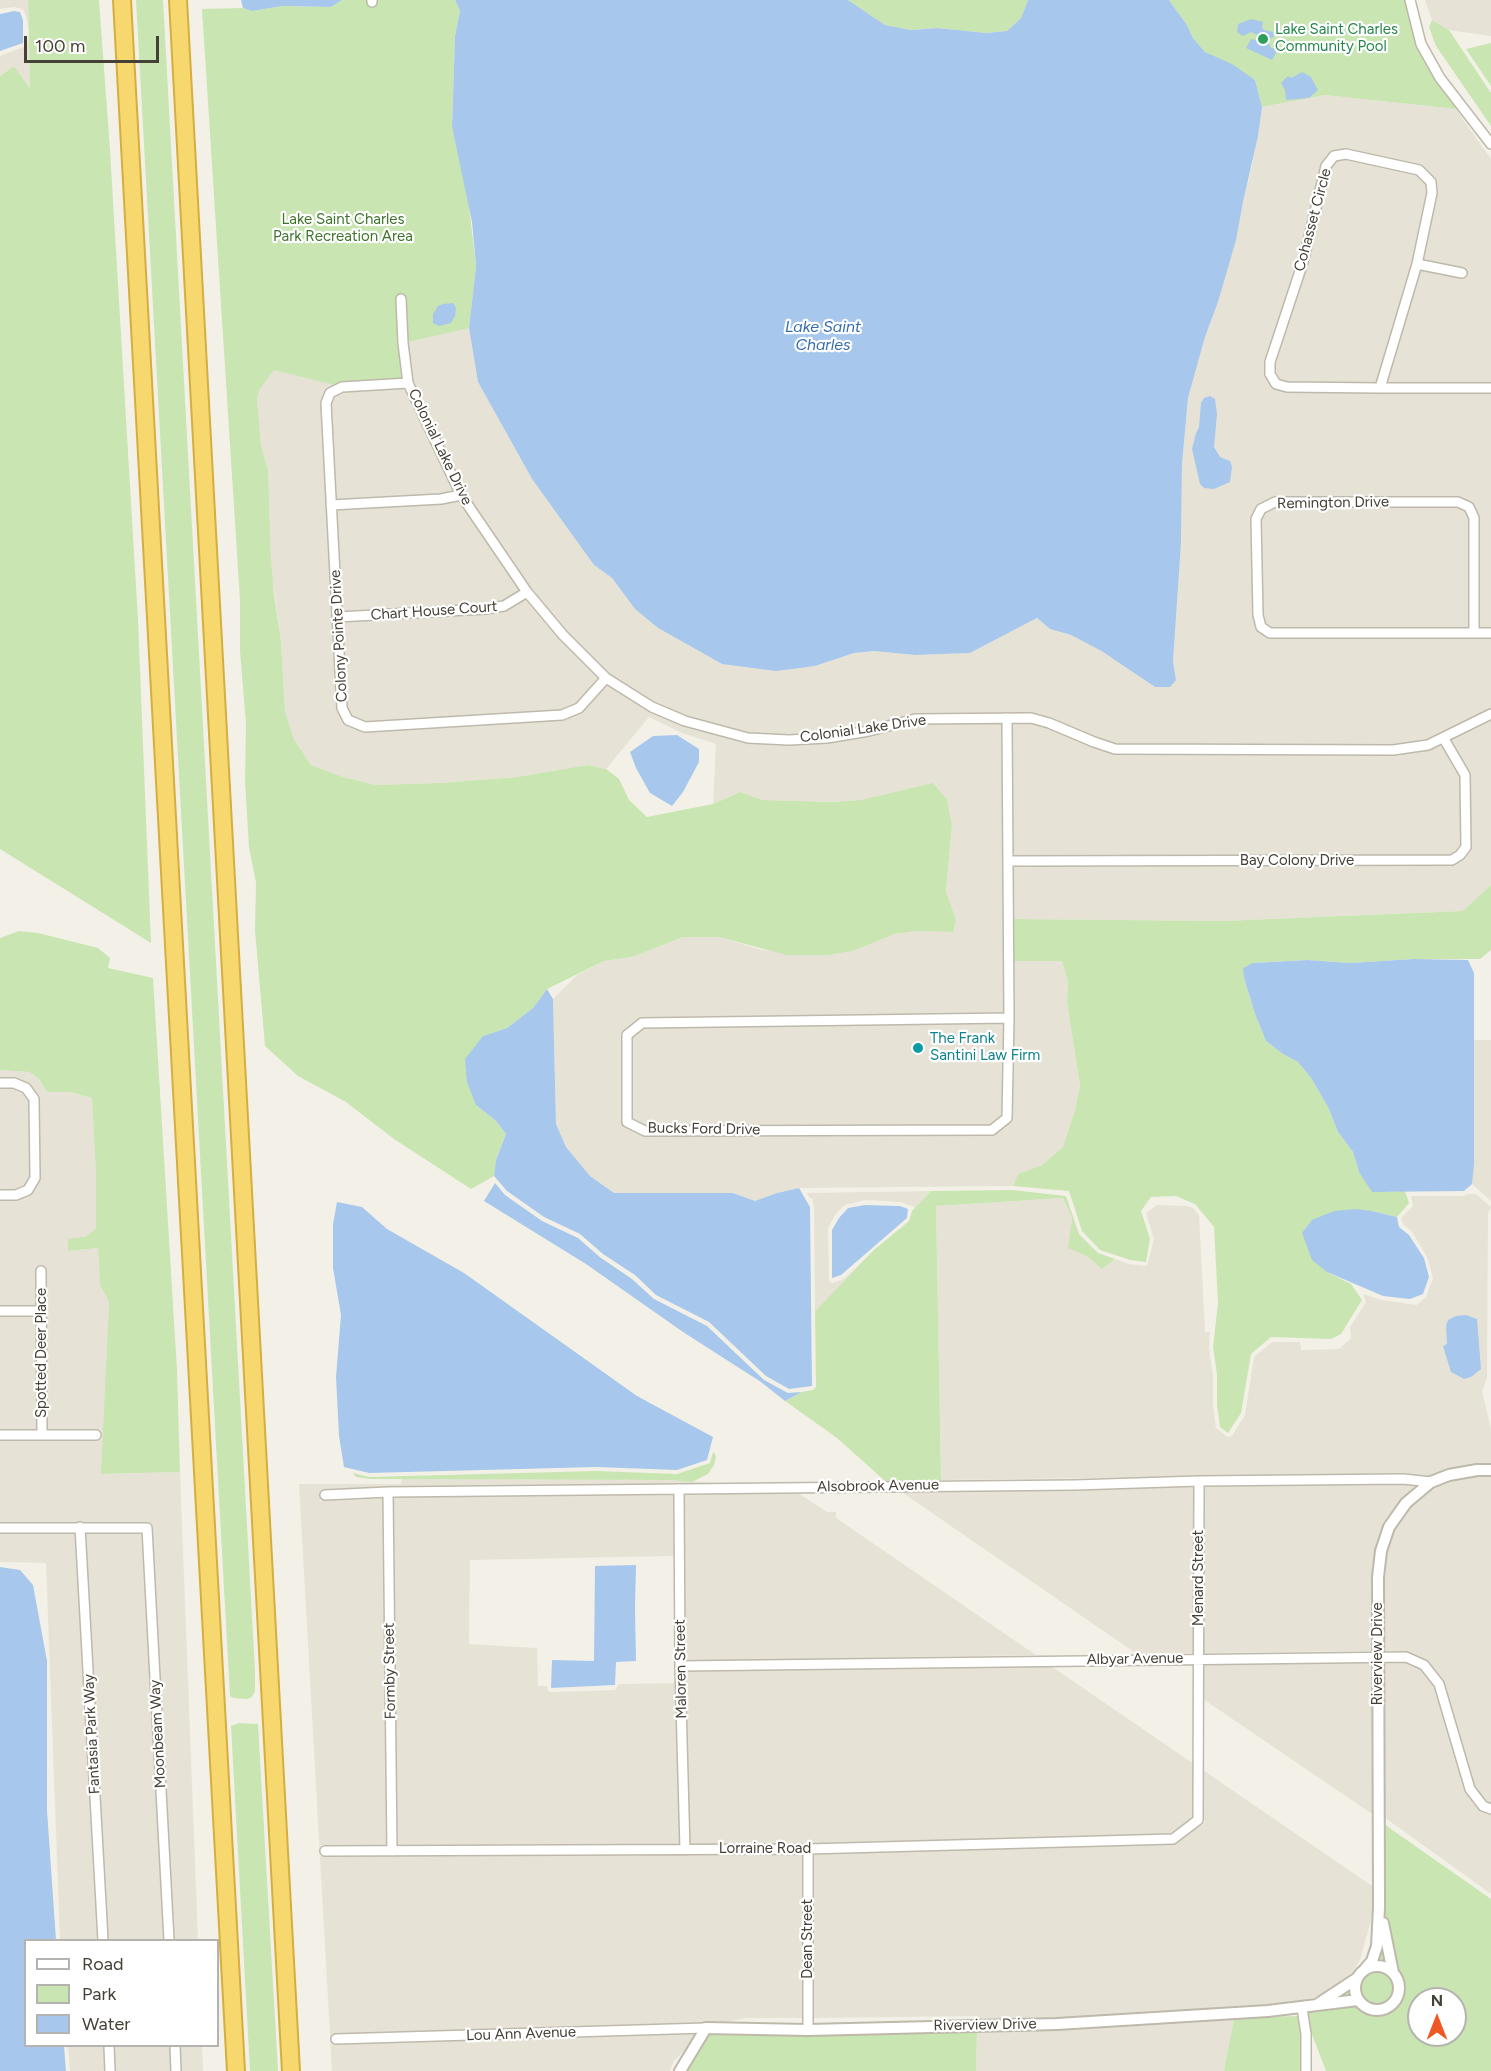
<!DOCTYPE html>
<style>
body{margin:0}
#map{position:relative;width:1491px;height:2071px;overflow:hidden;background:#f3f1e7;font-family:Figtree,sans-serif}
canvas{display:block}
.legend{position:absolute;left:24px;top:1939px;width:195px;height:108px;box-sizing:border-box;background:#fff;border:2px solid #b5b3af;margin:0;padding:8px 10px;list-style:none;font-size:18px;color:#464137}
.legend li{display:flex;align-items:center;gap:12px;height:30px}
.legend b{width:30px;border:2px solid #b5b3af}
.north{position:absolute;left:1407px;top:1987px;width:60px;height:60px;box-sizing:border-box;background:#fff;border:2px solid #b5b3af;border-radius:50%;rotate:0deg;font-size:16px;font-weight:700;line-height:24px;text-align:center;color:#464137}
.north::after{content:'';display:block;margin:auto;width:21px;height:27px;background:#ee5823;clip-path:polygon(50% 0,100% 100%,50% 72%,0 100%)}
.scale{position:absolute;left:24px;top:36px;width:135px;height:27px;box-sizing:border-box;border:3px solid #464137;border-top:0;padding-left:8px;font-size:18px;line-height:21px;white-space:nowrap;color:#464137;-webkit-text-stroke:4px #fff;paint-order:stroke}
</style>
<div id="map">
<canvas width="1491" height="2071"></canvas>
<ul class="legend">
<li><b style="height:8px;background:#fff"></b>Road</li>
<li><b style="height:16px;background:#c9e5b2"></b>Park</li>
<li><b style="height:16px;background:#a7c8ec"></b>Water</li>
</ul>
<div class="north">N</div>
<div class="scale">100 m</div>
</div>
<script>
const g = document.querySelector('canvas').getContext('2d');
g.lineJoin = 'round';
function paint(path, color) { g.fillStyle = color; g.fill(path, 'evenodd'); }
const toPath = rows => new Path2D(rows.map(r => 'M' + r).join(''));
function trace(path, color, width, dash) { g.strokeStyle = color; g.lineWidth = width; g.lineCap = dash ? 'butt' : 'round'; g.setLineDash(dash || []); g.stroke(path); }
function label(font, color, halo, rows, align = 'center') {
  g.font = font + ' Figtree,sans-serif'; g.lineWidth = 4.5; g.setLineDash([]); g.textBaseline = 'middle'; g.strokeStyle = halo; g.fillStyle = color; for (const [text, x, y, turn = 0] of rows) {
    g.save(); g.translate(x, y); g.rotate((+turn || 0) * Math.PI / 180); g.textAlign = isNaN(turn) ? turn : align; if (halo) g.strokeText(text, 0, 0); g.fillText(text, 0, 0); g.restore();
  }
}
paint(toPath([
 [0,0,28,0,30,91,14,66,0,76,0,56,26,46,29,37,27,19,23,9,14,7,0,9],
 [1425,0,1491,0,1491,36,1449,30,1432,20],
 [1325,95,1456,109,1491,159,1491,885,1464,911,1223,921,1007,919,1007,961,1062,961,1068,982,1067,1002,1080,1086,1075,1110,1063,1147,1042,1165,1018,1174,1013,1186,799,1188,777,1193,755,1201,733,1193,614,1193,590,1176,566,1147,556,1124,553,999,577,975,604,961,632,957,683,937,719,937,762,950,829,955,853,951,895,934,917,931,953,932,956,920,946,891,952,826,907,789,860,800,832,802,763,800,740,792,713,804,716,744,682,733,649,717,606,769,587,765,517,777,439,783,376,785,343,777,311,765,294,741,285,711,281,641,271,569,268,470,261,445,257,399,260,389,274,369,398,332,443,327,469,328,478,382,532,479,594,565,612,578,635,609,658,628,722,664,815,666,854,653,874,651,915,655,970,653,1037,618,1050,629,1071,635,1103,652,1155,687,1175,679,1173,662,1181,543,1182,465,1188,398,1205,337,1218,302,1252,166,1262,107],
 [1474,1040,1491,1040,1491,1201,1472,1184],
 [0,1070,29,1072,39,1079,47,1092,69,1092,92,1098,96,1176,96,1228,68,1251,98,1248,100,1285,109,1302,102,1474,180,1472,198,1940,60,1940,46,1563,0,1562,0,1201,16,1200,30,1194,39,1180,39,1099,28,1083,14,1078,0,1078],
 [14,1088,24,1092,29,1101,30,1176,25,1185,15,1190,0,1190,0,1089],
 [931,1191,912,1211,915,1207,900,1202,865,1200,845,1205,835,1215,828,1229,829,1281,832,1283,844,1279,874,1250,815,1311,814,1207,812,1198,810,1198,806,1193],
 [1468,1194,1476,1194,1491,1207,1488,1214,1487,1378,1482,1391,1491,1429,1491,1465,1477,1464,1448,1470,1431,1477,1403,1474,941,1480,936,1206,1063,1198,1072,1218,1069,1248,1088,1257,1102,1269,1115,1259,1129,1264,1147,1266,1154,1239,1146,1213,1157,1205,1187,1206,1193,1208,1199,1215,1205,1332,1210,1332,1209,1348,1213,1375,1213,1405,1216,1428,1228,1437,1232,1436,1245,1415,1254,1357,1272,1342,1300,1342,1301,1350,1339,1349,1351,1338,1350,1327,1366,1302,1363,1294,1382,1300,1417,1305,1426,1297,1433,1278,1427,1257,1412,1232,1403,1224,1401,1218,1413,1206,1411,1196,1464,1196],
 [1478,1475,1491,1475,1491,1803,1485,1802,1474,1786,1442,1680,1426,1660,1406,1652,1383,1651,1383,1577,1386,1552,1393,1530,1409,1506,1433,1488,1450,1480],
 [402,1479,671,1480,712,1483,383,1487,320,1490,320,1501,383,1498,387,1845,320,1845,320,1856,803,1855,804,2018,745,2018,724,2023,332,2034,332,2044,697,2034,693,2042,674,2061,670,2071,332,2071,299,1484,401,1484],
 [1403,1484,1419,1486,1385,1524,1373,1651,1203,1653,1203,1486],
 [1194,1486,1194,1653,1137,1654,900,1491],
 [798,1493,827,1512,836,1512,836,1518,1036,1655,684,1661,684,1494],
 [674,1494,675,1556,470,1560,469,1644,537,1648,538,1686,547,1686,548,1691,551,1692,615,1690,619,1684,676,1683,680,1844,396,1845,392,1497],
 [1374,1661,1375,1816,1203,1699,1203,1663],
 [1383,1661,1405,1662,1421,1669,1434,1686,1466,1790,1479,1809,1491,1814,1491,1894,1384,1817],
 [1051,1666,1194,1764,1193,1817,1171,1834,808,1844,690,1844,685,1671],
 [1203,1770,1375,1888,1375,1906,1360,1960,1350,1976,1316,1997,1290,2003,1057,2018,977,2020,977,2016,813,2018,812,1854,1173,1844,1200,1825,1203,1825,1205,1821,1203,1818],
 [1234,2018,1224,2071,976,2071,977,2031],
 [68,2046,202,2046,203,2071,70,2071]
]), '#e6e3d6');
paint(toPath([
 [28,0,99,0,110,150,138,620,151,943,0,849,0,76,14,66,30,89],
 [136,0,163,0,255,1671,255,1691,252,1697,247,1699,233,1698,230,1696],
 [342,0,455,0,460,11,455,36,452,127,468,198,476,266,469,328,403,343,408,383,342,387,274,370,260,389,257,399,261,445,268,470,271,559,274,595,281,641,285,711,294,740,311,765,343,777,376,785,439,783,517,777,587,765,606,769,619,779,629,800,647,817,713,804,740,792,763,800,832,802,860,800,933,783,947,800,952,826,946,891,956,920,953,932,917,931,895,934,853,951,829,955,786,955,719,937,683,937,632,957,604,961,547,989,533,1008,507,1028,483,1036,476,1105,496,1121,506,1134,496,1160,494,1176,471,1189,394,1139,346,1102,298,1076,265,1046,255,930,256,882,249,848,245,781,246,724,240,651,240,600,202,9,243,8,252,11,282,6,331,7],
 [848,0,1028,0,1021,18,1007,31,986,33,937,28,911,30,885,25],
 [1169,0,1410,0,1421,44,1456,109,1325,95,1262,107,1255,80,1205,52,1193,38,1187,25],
 [1432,20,1449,30,1491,93,1491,126,1436,46,1429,27],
 [1491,43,1491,86,1466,49],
 [1491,885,1491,950,1480,959,1414,959,1350,963,1307,960,1253,963,1244,978,1255,1014,1266,1041,1283,1054,1298,1062,1311,1078,1328,1107,1338,1132,1353,1152,1359,1172,1388,1192,1405,1191,1409,1203,1397,1217,1372,1211,1327,1272,1351,1284,1362,1300,1341,1334,1331,1339,1271,1337,1251,1354,1241,1413,1228,1433,1220,1427,1217,1405,1217,1374,1213,1347,1218,1303,1214,1227,1195,1204,1176,1196,1151,1197,1141,1211,1150,1239,1146,1262,1130,1260,1100,1250,1082,1231,1069,1191,1013,1186,1018,1174,1042,1165,1063,1147,1075,1110,1080,1086,1067,1002,1068,982,1062,961,1010,961,1010,919,1223,921,1463,911],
 [19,931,38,933,98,948,110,958,108,968,153,978,177,1370,180,1472,101,1474,109,1302,100,1285,98,1248,68,1251,68,1239,85,1237,96,1228,96,1176,92,1098,70,1092,47,1092,39,1079,29,1072,0,1070,0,938],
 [1012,1190,1066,1196,1079,1234,1098,1253,1115,1259,1102,1269,1088,1257,1068,1248,1072,1218,1063,1198,936,1206,941,1480,885,1481,837,1438,785,1401,802,1392,813,1390,816,1387,815,1311,874,1250,909,1221,912,1211,931,1191],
 [713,1452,716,1456,714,1465,708,1474,692,1482,671,1480,370,1479,356,1477,353,1473,369,1477,596,1471,677,1474,710,1463],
 [239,1723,258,1724,278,2071,250,2071,231,1726],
 [1380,1819,1391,1829,1491,1899,1491,2071,1326,2071,1302,2008,1356,1979,1372,1961],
 [1419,1999,1455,1999,1455,2035,1419,2035],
 [1299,2016,1302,2071,1224,2071,1234,2018],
 [977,2031,976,2071,686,2071,709,2034,813,2035]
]), '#c9e5b2');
paint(toPath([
 [241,0,342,0,331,7,282,6,252,11,243,8],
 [455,0,848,0,885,25,911,30,937,28,986,33,1007,31,1021,18,1028,0,1169,0,1187,25,1193,38,1205,52,1232,64,1255,80,1262,107,1258,136,1243,202,1236,240,1218,302,1205,337,1188,398,1182,465,1181,543,1173,662,1176,680,1170,687,1155,687,1103,652,1071,635,1050,629,1037,618,970,653,915,655,874,651,854,653,815,666,776,671,722,664,658,628,635,609,612,578,594,565,532,479,478,382,469,328,476,266,472,222,452,127,455,36,460,11],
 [14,11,20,12,23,20,23,43,0,51,0,14],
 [1251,19,1263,22,1262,27,1264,30,1273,32,1274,37,1271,38,1268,42,1271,48,1278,49,1272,60,1246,48,1251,39,1257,40,1257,35,1251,32,1243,36,1237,32,1238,24],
 [1302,72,1311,77,1318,90,1309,98,1286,100,1285,90,1281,83,1288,76,1291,78],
 [453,303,456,308,455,316,451,323,439,326,433,323,433,314,438,306,443,304],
 [1210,396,1215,399,1217,414,1214,447,1220,457,1230,461,1232,467,1230,482,1214,489,1204,488,1200,484,1192,449,1196,433,1199,427,1201,403,1204,398],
 [677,735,699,749,699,762,683,792,672,806,650,793,636,768,630,752,653,736],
 [1414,959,1468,960,1474,973,1474,1164,1472,1184,1464,1191,1372,1192,1359,1172,1353,1152,1338,1132,1328,1107,1311,1078,1298,1062,1283,1054,1266,1041,1255,1014,1244,978,1243,968,1253,963,1307,960,1350,963],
 [547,989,553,999,556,1124,566,1147,590,1176,614,1193,733,1193,755,1201,777,1193,799,1188,810,1207,812,1386,789,1389,766,1376,709,1322,656,1295,635,1275,603,1254,580,1234,544,1217,507,1191,494,1176,496,1160,506,1134,496,1121,476,1105,467,1082,465,1059,483,1036,507,1028,533,1008],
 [495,1183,505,1195,542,1221,578,1238,601,1258,632,1279,654,1299,707,1326,764,1380,788,1393,802,1392,785,1401,761,1382,683,1332,586,1264,484,1201],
 [337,1202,362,1207,387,1229,464,1273,637,1396,713,1437,707,1460,677,1470,596,1467,369,1473,344,1467,339,1436,336,1377,341,1315,333,1268,333,1224],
 [865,1205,900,1206,908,1209,907,1218,841,1275,832,1278,832,1230,839,1218,848,1208],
 [1356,1209,1372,1211,1397,1217,1399,1227,1409,1235,1424,1258,1429,1277,1423,1294,1410,1299,1383,1296,1327,1272,1312,1260,1302,1233,1312,1220,1334,1211],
 [1466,1315,1477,1319,1481,1369,1471,1377,1464,1379,1451,1372,1443,1346,1447,1344,1446,1326,1448,1320,1456,1316],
 [636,1565,635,1608,636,1661,616,1662,615,1685,551,1688,552,1660,594,1661,595,1566],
 [0,1567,20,1570,33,1585,47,1661,47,1810,56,1940,26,1940,26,2046,64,2046,66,2071,0,2071]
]), '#a7c8ec');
const minor = toPath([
 [1410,0,1421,44,1440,78,1491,144],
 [372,2,372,0],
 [1417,264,1462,273],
 [401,299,403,343,408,383,461,495,527,592,563,635,606,678,652,707,685,721,748,738,789,740,827,738,869,731,915,719,1031,718,1049,723,1094,742,1115,749,1393,750,1428,745,1491,714],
 [408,383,342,387,330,393,326,403,342,708,348,720,365,727,562,715,579,708,606,678],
 [1380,388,1417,264,1432,193,1431,182,1419,170,1346,154,1334,156,1326,166,1303,262,1270,362,1270,374,1276,384,1287,387,1380,388,1491,388],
 [1275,502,1458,502,1469,507,1474,518,1474,633,1270,633,1261,627,1258,615,1256,519,1261,509,1275,502],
 [331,505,441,499,461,495],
 [338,617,485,609,504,606,527,592],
 [1474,633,1491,633],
 [1007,718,1009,1018],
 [1008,861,1452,860,1460,855,1466,847,1465,775,1444,739],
 [1009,1018,1007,1118,992,1130,645,1131,627,1122,627,1035,642,1023,1009,1018],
 [0,1083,14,1083,26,1088,34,1099,35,1178,28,1190,16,1195,0,1195],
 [41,1271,42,1435],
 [0,1311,42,1311],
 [0,1435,96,1435],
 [679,1489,680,1666,685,1850],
 [388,1492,392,1851],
 [325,1495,388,1492,1075,1485,1199,1481,1403,1479,1431,1482],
 [80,1527,103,1940],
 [0,1528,147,1528,169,1940],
 [680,1666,1406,1657,1424,1665,1439,1684,1470,1789,1483,1806,1491,1809],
 [808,1849,808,2030],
 [325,1851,808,1849,1173,1839,1198,1820,1199,1481],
 [1302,2008,1306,2034,1306,2071],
 [336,2039,706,2028],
 [109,2046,110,2071],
 [175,2046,176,2071]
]);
const tertiary = toPath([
 [1383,1923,1393,1973],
 '1355 1988a22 22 0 1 1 44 0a22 22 0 1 1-44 0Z',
 [1365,1969,1372,1961,1377,1946,1379,1907,1378,1577,1381,1551,1389,1527,1406,1503,1431,1482,1449,1475,1477,1470,1491,1470],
 [1318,2004,1356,1979],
 [680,2071,706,2028,808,2030,1057,2024,1268,2011,1358,2000]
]);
const motorway = toPath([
 [122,0,236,2071],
 [178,0,291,2071]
]);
trace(minor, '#beb9aa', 12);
trace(tertiary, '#beb9aa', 14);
trace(motorway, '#d5ae3f', 20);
trace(minor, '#fff', 9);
trace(tertiary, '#fff', 10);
trace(motorway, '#f6d86f', 16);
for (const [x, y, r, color] of [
 [1263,39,6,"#2e9e5b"],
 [918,1048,6,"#0f9aa8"]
]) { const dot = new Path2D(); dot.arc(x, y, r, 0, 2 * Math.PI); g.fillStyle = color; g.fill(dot); trace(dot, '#fff', 2); }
label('15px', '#27864d', '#fff', [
 ["Lake Saint Charles",1275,30],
 ["Community Pool",1275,47]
], 'left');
label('15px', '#40742d', '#fff', [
 ["Lake Saint Charles",343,220],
 ["Park Recreation Area",343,237]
]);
label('15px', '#464137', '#fff', [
 ["Cohasset Circle",1313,220,-75],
 ["Colonial Lake Drive",440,447,64],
 ["Remington Drive",1333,503,-1],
 ["Chart House Court",434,611,-4],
 ["Colony Pointe Drive",339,636,-93],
 ["Colonial Lake Drive",863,729,-8],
 ["Bay Colony Drive",1297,861],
 ["Bucks Ford Drive",704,1129,1],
 ["Spotted Deer Place",42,1353,-90],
 ["Alsobrook Avenue",878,1486,-1],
 ["Menard Street",1199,1578,-90],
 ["Riverview Drive",1378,1654,-90],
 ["Albyar Avenue",1135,1659,-1],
 ["Maloren Street",681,1669,-91],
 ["Formby Street",390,1671,-91],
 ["Fantasia Park Way",92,1734,-93],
 ["Moonbeam Way",158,1734,-93],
 ["Lorraine Road",765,1849],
 ["Dean Street",808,1939,-90],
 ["Riverview Drive",985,2025,-1],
 ["Lou Ann Avenue",521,2034,-2]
]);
label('15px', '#0d838f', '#fff', [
 ["The Frank",930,1039],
 ["Santini Law Firm",930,1056]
], 'left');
label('italic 16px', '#356dac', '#fff', [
 ["Lake Saint",823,327],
 ["Charles",823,345]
]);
</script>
